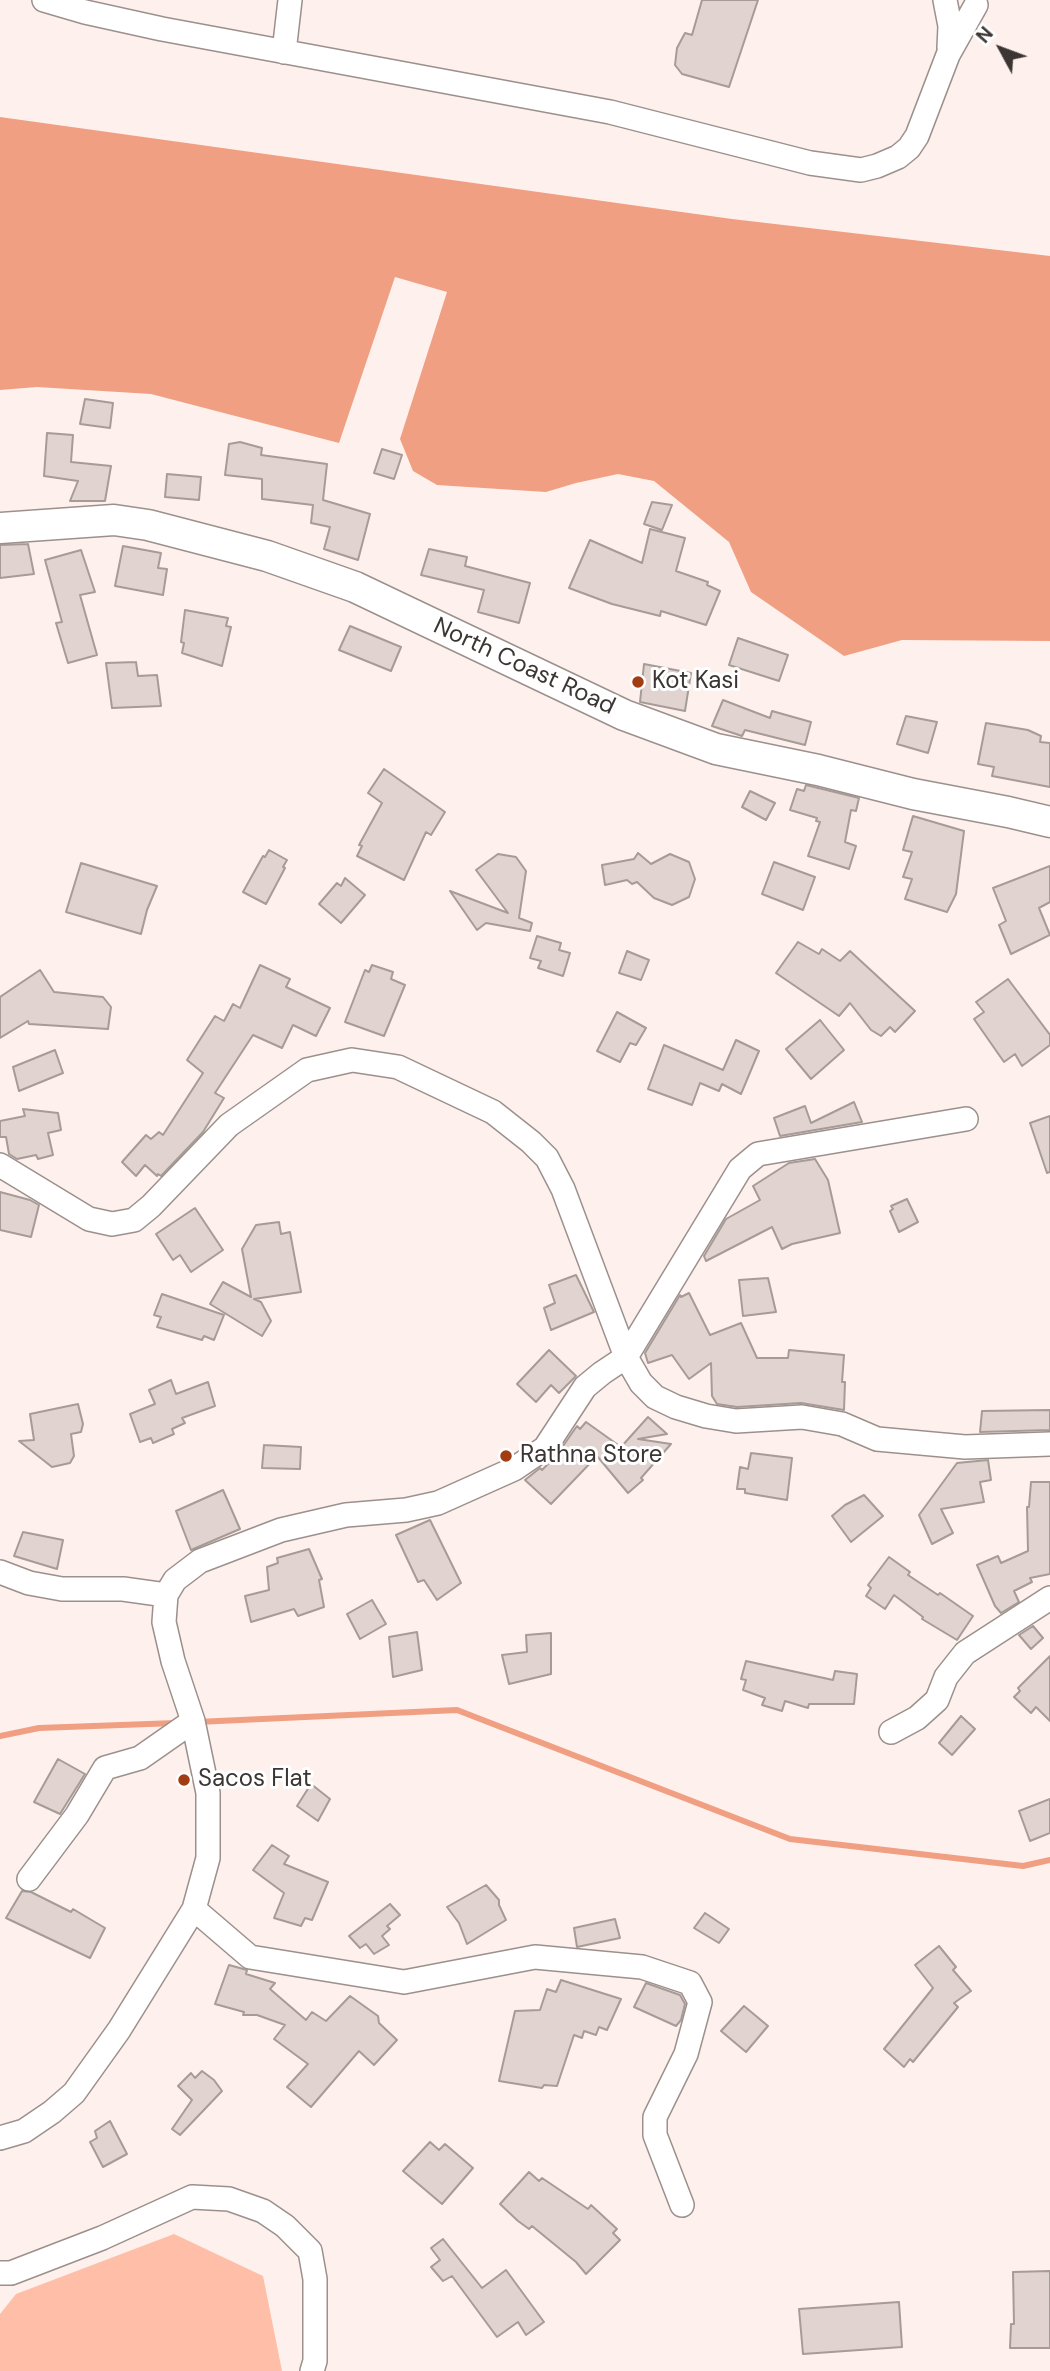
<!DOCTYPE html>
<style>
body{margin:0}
#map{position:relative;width:1050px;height:2371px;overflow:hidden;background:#fef1ed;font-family:"DM Sans",sans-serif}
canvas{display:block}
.north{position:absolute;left:966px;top:14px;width:70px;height:70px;-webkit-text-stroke:5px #fff;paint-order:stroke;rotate:311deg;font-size:19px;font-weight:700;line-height:28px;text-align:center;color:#3b3634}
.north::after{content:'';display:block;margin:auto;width:24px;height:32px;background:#3b3634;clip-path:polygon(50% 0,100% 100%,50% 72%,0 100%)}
</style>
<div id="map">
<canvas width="1050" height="2371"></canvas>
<div class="north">N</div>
</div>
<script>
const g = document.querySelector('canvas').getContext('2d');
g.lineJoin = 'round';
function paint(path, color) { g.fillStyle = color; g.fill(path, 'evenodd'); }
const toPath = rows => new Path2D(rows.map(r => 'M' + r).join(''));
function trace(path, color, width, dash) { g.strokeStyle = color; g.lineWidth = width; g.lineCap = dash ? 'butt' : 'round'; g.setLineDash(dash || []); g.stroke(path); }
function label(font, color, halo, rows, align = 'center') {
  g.font = font + ' "DM Sans",sans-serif'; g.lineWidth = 6; g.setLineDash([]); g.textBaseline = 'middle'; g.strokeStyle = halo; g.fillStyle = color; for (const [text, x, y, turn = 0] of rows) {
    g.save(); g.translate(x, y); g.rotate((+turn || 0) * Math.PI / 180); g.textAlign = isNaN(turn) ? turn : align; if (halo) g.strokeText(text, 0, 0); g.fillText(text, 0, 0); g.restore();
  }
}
paint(toPath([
 [174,2234,263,2276,282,2371,0,2371,0,2314,16,2294]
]), '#ffbea7');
paint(toPath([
 [0,117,732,219,1050,256,1050,641,902,640,844,656,751,592,729,542,654,481,618,474,576,483,546,492,437,485,413,471,400,439,447,292,395,277,339,443,151,394,37,387,0,390]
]), '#f19f82');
trace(toPath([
 [197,1722,457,1710,790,1839,1023,1866,1050,1860],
 [0,1736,39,1728,176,1723]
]), '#f19f82', 6);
const building = toPath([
 [702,0,758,0,729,87,682,74,675,65,677,48,685,33,692,35,702,0],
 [85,399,113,403,110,428,80,424,85,399],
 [47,433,73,435,71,462,111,466,105,501,70,501,78,481,44,476,47,433],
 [240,442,262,448,261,455,327,464,323,500,370,514,358,560,324,549,330,527,311,523,313,505,262,499,262,479,225,475,229,444,240,442],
 [382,449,402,455,394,479,374,473,382,449],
 [167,474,201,477,199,500,165,497,167,474],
 [652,502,672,505,662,530,644,524,652,502],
 [650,529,685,538,676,571,708,582,707,585,720,591,706,625,661,611,660,616,612,604,569,588,590,540,642,563,650,529],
 [28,544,34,574,0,578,0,545,28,544],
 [123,546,161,553,158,568,167,569,163,595,115,586,123,546],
 [429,549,467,557,465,566,530,583,519,623,478,612,484,590,421,575,429,549],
 [81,550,95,592,80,595,97,655,68,663,56,623,62,622,45,560,81,550],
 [185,610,228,618,226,626,231,627,222,666,182,653,184,643,181,642,185,610],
 [350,626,401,647,391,671,339,650,350,626],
 [738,638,788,655,779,681,729,665,738,638],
 [136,662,138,676,157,675,161,706,112,708,106,663,136,662],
 [644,664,691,673,685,711,640,702,644,664],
 [723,700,770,718,772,711,811,722,805,745,745,730,742,736,712,726,723,700],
 [906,716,937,722,928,753,897,744,906,716],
 [986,723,1028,730,1041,736,1040,742,1050,743,1050,787,992,776,994,767,978,764,986,723],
 [384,769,445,812,431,835,426,832,404,880,357,856,362,846,359,845,382,803,368,793,384,769],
 [806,785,859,798,856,811,851,810,845,842,856,846,849,869,808,856,820,822,816,821,817,818,790,810,797,789,804,791,806,785],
 [750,791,775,803,766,820,742,807,750,791],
 [913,816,964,831,956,894,947,912,905,899,912,879,903,877,912,852,903,850,913,816],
 [269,850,287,860,283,867,285,868,266,904,243,892,263,856,265,857,269,850],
 [638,853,651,864,670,854,689,862,695,879,689,897,672,905,654,898,637,882,632,884,627,880,605,885,602,865,634,859,638,853],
 [498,854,516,857,526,871,519,918,532,923,530,931,486,923,477,930,450,891,508,913,476,870,498,854],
 [774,862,815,877,803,910,762,894,774,862],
 [81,863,157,886,147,910,141,934,66,912,81,863],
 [1050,866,1050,902,1039,908,1050,935,1011,954,999,925,1006,921,993,888,1050,866],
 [345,878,365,895,341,923,319,904,337,883,341,886,345,878],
 [537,936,561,943,559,950,570,953,563,976,538,968,541,961,530,958,537,936],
 [798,942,819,954,822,949,840,961,850,951,915,1011,895,1032,890,1027,881,1036,871,1030,850,1003,839,1016,776,973,798,942],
 [627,951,649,960,641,980,619,973,627,951],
 [260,965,290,979,286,987,330,1008,316,1036,293,1025,282,1048,253,1035,215,1093,224,1098,203,1132,161,1176,158,1174,157,1176,145,1165,136,1176,122,1162,146,1135,151,1139,159,1132,163,1135,203,1073,187,1060,215,1016,224,1021,233,1004,240,1008,260,965],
 [372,965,393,972,391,979,405,985,384,1036,345,1022,365,970,369,972,372,965],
 [40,970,54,992,103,997,111,1007,108,1029,29,1024,28,1021,0,1038,0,997,40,970],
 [1008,979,1050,1035,1050,1045,1022,1066,1015,1054,1004,1062,974,1019,984,1012,976,1002,1008,979],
 [617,1012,646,1028,636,1045,630,1043,620,1062,597,1051,617,1012],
 [820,1020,844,1050,811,1079,786,1049,820,1020],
 [736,1040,759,1051,741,1094,722,1084,719,1091,700,1083,692,1105,648,1089,664,1045,723,1070,736,1040],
 [55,1050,63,1073,19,1091,13,1067,55,1050],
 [854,1102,862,1122,780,1136,774,1118,805,1106,811,1123,854,1102],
 [23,1109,58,1113,61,1130,48,1133,53,1155,38,1159,36,1155,17,1159,9,1154,6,1137,0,1137,0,1121,25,1116,23,1109],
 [1050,1116,1050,1172,1047,1173,1030,1123,1050,1116],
 [815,1159,828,1180,840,1233,792,1244,782,1249,772,1227,706,1261,704,1256,726,1219,760,1200,753,1186,789,1163,815,1159],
 [0,1192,30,1200,39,1205,31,1237,0,1230,0,1192],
 [907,1199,918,1222,899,1232,890,1211,893,1209,891,1206,907,1199],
 [195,1208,223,1250,191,1272,180,1255,173,1260,156,1234,195,1208],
 [279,1222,281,1234,290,1232,301,1292,254,1299,261,1302,271,1321,262,1336,210,1304,223,1282,251,1297,242,1249,256,1225,279,1222],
 [576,1275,594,1312,551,1330,544,1308,555,1303,549,1285,576,1275],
 [768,1278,776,1312,743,1316,739,1280,768,1278],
 [689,1293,710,1335,741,1323,757,1358,788,1358,789,1350,844,1355,842,1382,845,1382,844,1410,801,1403,737,1407,717,1404,712,1396,711,1363,689,1379,672,1355,648,1363,645,1353,680,1295,681,1297,689,1293],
 [162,1294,224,1315,214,1340,204,1336,202,1340,157,1327,161,1317,154,1315,162,1294],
 [549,1350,576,1376,559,1393,551,1385,536,1402,517,1384,549,1350],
 [171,1380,176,1394,208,1382,215,1406,182,1418,185,1423,172,1429,174,1434,153,1443,151,1438,140,1442,130,1414,155,1404,149,1390,171,1380],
 [78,1404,83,1424,81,1432,71,1434,74,1456,70,1463,52,1467,19,1441,34,1440,30,1414,78,1404],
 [1050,1410,1050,1430,980,1432,982,1411,1050,1410],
 [648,1417,667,1434,638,1439,671,1444,641,1478,643,1480,628,1493,597,1456,551,1504,525,1480,540,1468,542,1470,556,1456,577,1426,580,1429,586,1422,621,1447,648,1417],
 [264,1445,301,1447,300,1469,262,1468,264,1445],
 [751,1453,792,1458,787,1500,745,1493,745,1489,737,1489,740,1467,748,1469,751,1453],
 [988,1460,991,1480,980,1482,984,1502,941,1509,953,1533,932,1544,919,1515,957,1463,988,1460],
 [1031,1482,1050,1482,1050,1574,1030,1578,1032,1582,1014,1591,1019,1602,1001,1613,995,1606,977,1565,998,1556,1001,1563,1028,1551,1027,1507,1029,1507,1031,1482],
 [223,1490,240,1529,191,1550,176,1511,223,1490],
 [864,1495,883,1516,851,1542,832,1516,845,1505,864,1495],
 [430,1520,461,1583,437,1600,424,1580,418,1582,396,1535,430,1520],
 [23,1532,63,1540,57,1569,14,1556,23,1532],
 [309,1549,322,1579,319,1580,324,1607,298,1616,294,1609,251,1622,245,1596,269,1590,267,1567,278,1563,277,1558,309,1549],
 [889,1557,910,1572,908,1575,938,1595,940,1593,973,1616,957,1640,922,1619,923,1617,894,1595,885,1609,866,1596,871,1588,868,1585,889,1557],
 [372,1600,386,1624,360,1639,347,1614,372,1600],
 [1033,1626,1043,1638,1031,1649,1019,1635,1033,1626],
 [417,1632,422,1670,393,1677,389,1637,417,1632],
 [551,1633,551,1674,509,1684,502,1655,527,1652,526,1635,551,1633],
 [1050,1656,1050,1721,1036,1707,1031,1713,1014,1697,1020,1691,1018,1688,1050,1656],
 [746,1661,833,1680,835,1671,857,1674,854,1704,809,1704,808,1708,785,1701,782,1711,762,1705,765,1698,743,1690,746,1680,741,1679,746,1661],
 [961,1716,975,1729,952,1755,939,1743,961,1716],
 [58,1759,85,1774,60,1814,34,1802,58,1759],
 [311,1784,330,1799,318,1821,297,1806,311,1784],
 [1050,1799,1050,1833,1030,1841,1019,1811,1050,1799],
 [272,1845,289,1856,284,1864,328,1882,312,1920,305,1918,301,1926,274,1918,284,1893,253,1870,272,1845],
 [486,1885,499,1900,499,1905,506,1920,467,1944,459,1923,447,1907,486,1885],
 [22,1891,31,1892,71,1912,73,1909,105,1928,90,1958,6,1918,22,1891],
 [390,1904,400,1915,387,1926,390,1929,382,1936,389,1945,374,1954,366,1944,360,1948,349,1936,390,1904],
 [705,1913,729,1929,719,1943,694,1928,705,1913],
 [615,1919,620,1938,577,1947,574,1928,615,1919],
 [939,1946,956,1967,953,1970,971,1991,954,2003,958,2007,913,2062,910,2059,904,2067,884,2049,933,1988,915,1965,939,1946],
 [229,1965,247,1970,246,1974,275,1983,270,1989,306,2020,312,2012,326,2021,350,1996,378,2016,379,2023,397,2040,374,2065,359,2051,311,2107,287,2087,308,2064,274,2039,285,2025,257,2015,243,2015,244,2012,215,2004,229,1965],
 [561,1980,621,1999,607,2030,599,2027,596,2035,584,2031,582,2038,574,2035,557,2086,544,2085,542,2088,499,2081,515,2011,540,2010,547,1989,556,1992,561,1980],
 [646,1983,680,1995,685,2004,681,2020,676,2026,634,2007,646,1983],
 [744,2006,768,2026,746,2052,721,2031,744,2006],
 [202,2071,214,2080,222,2091,180,2135,172,2129,192,2100,178,2086,191,2073,195,2078,202,2071],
 [110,2121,127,2154,103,2167,90,2142,97,2138,95,2131,110,2121],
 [430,2142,439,2150,445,2144,473,2168,442,2204,403,2171,430,2142],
 [529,2172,539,2181,542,2178,588,2209,591,2205,617,2229,613,2233,620,2240,586,2274,576,2262,532,2226,529,2229,518,2221,500,2204,529,2172],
 [443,2239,482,2288,506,2270,544,2322,526,2335,518,2322,497,2337,452,2276,443,2281,431,2267,440,2260,431,2248,443,2239],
 [1050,2271,1050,2348,1010,2348,1011,2324,1014,2324,1013,2272,1050,2271],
 [899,2302,902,2347,803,2354,799,2309,899,2302]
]);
paint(building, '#e1d4d0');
trace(building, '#a79b97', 2);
const minor = toPath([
 [44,0,85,12,162,29,610,112,810,163,861,170,877,166,898,157,909,148,917,136,948,55,976,5],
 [945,0,950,26,949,48],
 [284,52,290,0],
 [0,1165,89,1219,112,1224,134,1220,151,1206,229,1125,307,1070,352,1060,398,1067,493,1112,531,1142,547,1158,563,1189,626,1357,641,1383,655,1397,676,1407,706,1416,736,1421,802,1417,842,1424,877,1439,965,1447,1050,1444],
 [0,1572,29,1583,62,1589,123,1589,166,1595],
 [891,1732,917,1718,937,1700,946,1677,965,1653,1050,1598],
 [29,1879,77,1815,105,1768,140,1758,193,1721],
 [194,1909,250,1957,404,1982,535,1957,642,1967,690,1983,700,2002,686,2054,655,2117,655,2135,682,2205],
 [0,2138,24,2131,52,2112,74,2093,119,2030,194,1909,208,1858,208,1793,193,1721,173,1661,164,1622,166,1595,175,1580,200,1561,281,1530,346,1515,406,1510,438,1503,514,1469,545,1448,585,1387,602,1373,626,1357,740,1169,758,1154,966,1119],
 [0,2273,11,2273,102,2238,192,2197,229,2199,263,2211,285,2226,310,2251,315,2279,315,2361,312,2371]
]);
const major = toPath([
 [0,528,114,520,148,525,267,556,355,587,624,715,716,749,818,770,913,794,1008,812,1050,822]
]);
trace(minor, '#9c908c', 26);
trace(major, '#9c908c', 33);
trace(minor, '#fff', 23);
trace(major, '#fff', 30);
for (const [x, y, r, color] of [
 [638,682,7,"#a23c13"],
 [506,1456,7,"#a23c13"],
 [184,1780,7,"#a23c13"]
]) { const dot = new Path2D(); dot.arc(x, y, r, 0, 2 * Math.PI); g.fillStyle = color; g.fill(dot); trace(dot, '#fff', 2.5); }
label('24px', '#3b3634', '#fff', [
 ["North Coast Road",524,667,25]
]);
label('24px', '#3b3634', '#fff', [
 ["Kot Kasi",652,682],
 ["Rathna Store",520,1456],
 ["Sacos Flat",198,1780]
], 'left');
</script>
